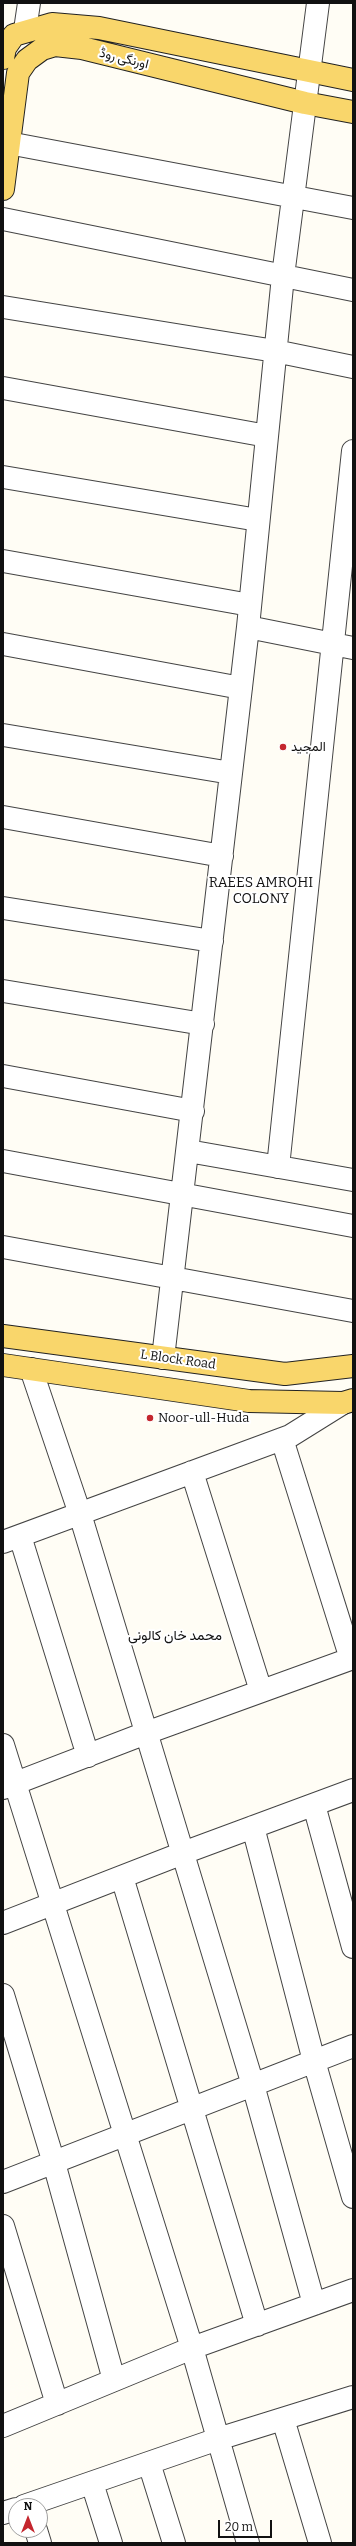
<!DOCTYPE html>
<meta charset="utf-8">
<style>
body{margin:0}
#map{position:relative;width:356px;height:2546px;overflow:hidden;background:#fffdf5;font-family:Bitter,serif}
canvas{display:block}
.frame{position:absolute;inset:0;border:4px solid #111;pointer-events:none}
.north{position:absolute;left:8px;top:2498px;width:40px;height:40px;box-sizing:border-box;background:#fff;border:1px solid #a0a0a0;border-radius:50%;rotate:0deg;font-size:11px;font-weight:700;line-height:16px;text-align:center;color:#111}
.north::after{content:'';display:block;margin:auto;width:14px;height:18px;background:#c4262e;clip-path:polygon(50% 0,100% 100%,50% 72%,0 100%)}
.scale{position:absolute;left:218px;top:2520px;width:54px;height:18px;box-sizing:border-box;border:2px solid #111;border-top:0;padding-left:5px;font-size:12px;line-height:14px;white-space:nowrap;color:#111;-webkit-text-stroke:3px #fff;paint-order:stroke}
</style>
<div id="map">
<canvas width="356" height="2546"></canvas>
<div class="frame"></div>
<div class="north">N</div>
<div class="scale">20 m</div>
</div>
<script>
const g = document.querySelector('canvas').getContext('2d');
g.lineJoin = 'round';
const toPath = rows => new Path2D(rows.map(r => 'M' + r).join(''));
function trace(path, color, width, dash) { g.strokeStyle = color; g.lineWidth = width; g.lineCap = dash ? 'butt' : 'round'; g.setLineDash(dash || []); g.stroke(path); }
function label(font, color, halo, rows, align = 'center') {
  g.font = font + ' Bitter,Vazirmatn,serif'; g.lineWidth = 4; g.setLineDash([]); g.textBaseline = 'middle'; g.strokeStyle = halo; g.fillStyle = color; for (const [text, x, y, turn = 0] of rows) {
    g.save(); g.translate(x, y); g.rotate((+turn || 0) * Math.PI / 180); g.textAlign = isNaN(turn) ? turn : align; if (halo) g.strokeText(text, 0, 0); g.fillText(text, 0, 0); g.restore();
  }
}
const minor = toPath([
 [25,30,29,3],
 [3,142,353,208],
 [3,219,353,290],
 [3,307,275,351,353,367],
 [3,388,267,436],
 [3,477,258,520],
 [3,561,250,605],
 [248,627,353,648],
 [3,644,241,688],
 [3,735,231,773],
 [3,817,222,856],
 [3,908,212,941],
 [3,991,203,1024],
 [3,1076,193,1111],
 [188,1151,353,1180],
 [3,1161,353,1226],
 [278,1167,353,451],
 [3,1247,353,1311],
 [163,1358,248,627,283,276,318,3],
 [31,1369,80,1514,253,2085,314,2304],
 [282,1439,351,1659],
 [192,1472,261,1691],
 [20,1536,88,1756],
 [3,1542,290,1436,343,1403],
 [3,1745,192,2348,248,2543],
 [3,1788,146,1733,353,1658],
 [314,1805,353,1947],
 [253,1827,314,2061,353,2197],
 [122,1877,257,2325],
 [3,1923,183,1853,353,1790],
 [3,1995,54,2163,114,2380],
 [3,2182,353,2046],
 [3,2226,57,2404],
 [283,2419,320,2543],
 [3,2426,192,2348,353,2290],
 [149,2463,174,2543],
 [92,2483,111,2543],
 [24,2506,218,2439,353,2397],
 [3,2513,16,2509],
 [36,2530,40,2543]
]);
const major = toPath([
 [3,58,5,48,14,35,52,24,99,28,353,80],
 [3,189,18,73,27,60,42,49,55,45,82,48,305,103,353,112],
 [3,1336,285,1374,353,1366],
 [3,1365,249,1401,343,1403,353,1400]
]);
trace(minor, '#444', 24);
trace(major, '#222', 24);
trace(minor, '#fff', 22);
trace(major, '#f9d66b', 22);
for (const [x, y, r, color] of [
 [283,747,4,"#c4262e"],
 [150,1418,4,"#c4262e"]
]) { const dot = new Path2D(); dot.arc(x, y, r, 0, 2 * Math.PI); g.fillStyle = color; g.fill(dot); trace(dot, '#fff', 1.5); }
label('13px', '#111', '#fff', [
 ["اورنگی روڈ",124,59,14],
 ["L Block Road",178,1360,8]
]);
label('13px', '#111', '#fff', [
 ["المجید",291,747],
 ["Noor-ull-Huda",158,1418]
], 'left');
label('14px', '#111', '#fff', [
 ["RAEES AMROHI",261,883],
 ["COLONY",261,899],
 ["محمد خان کالونی",175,1636]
]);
</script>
